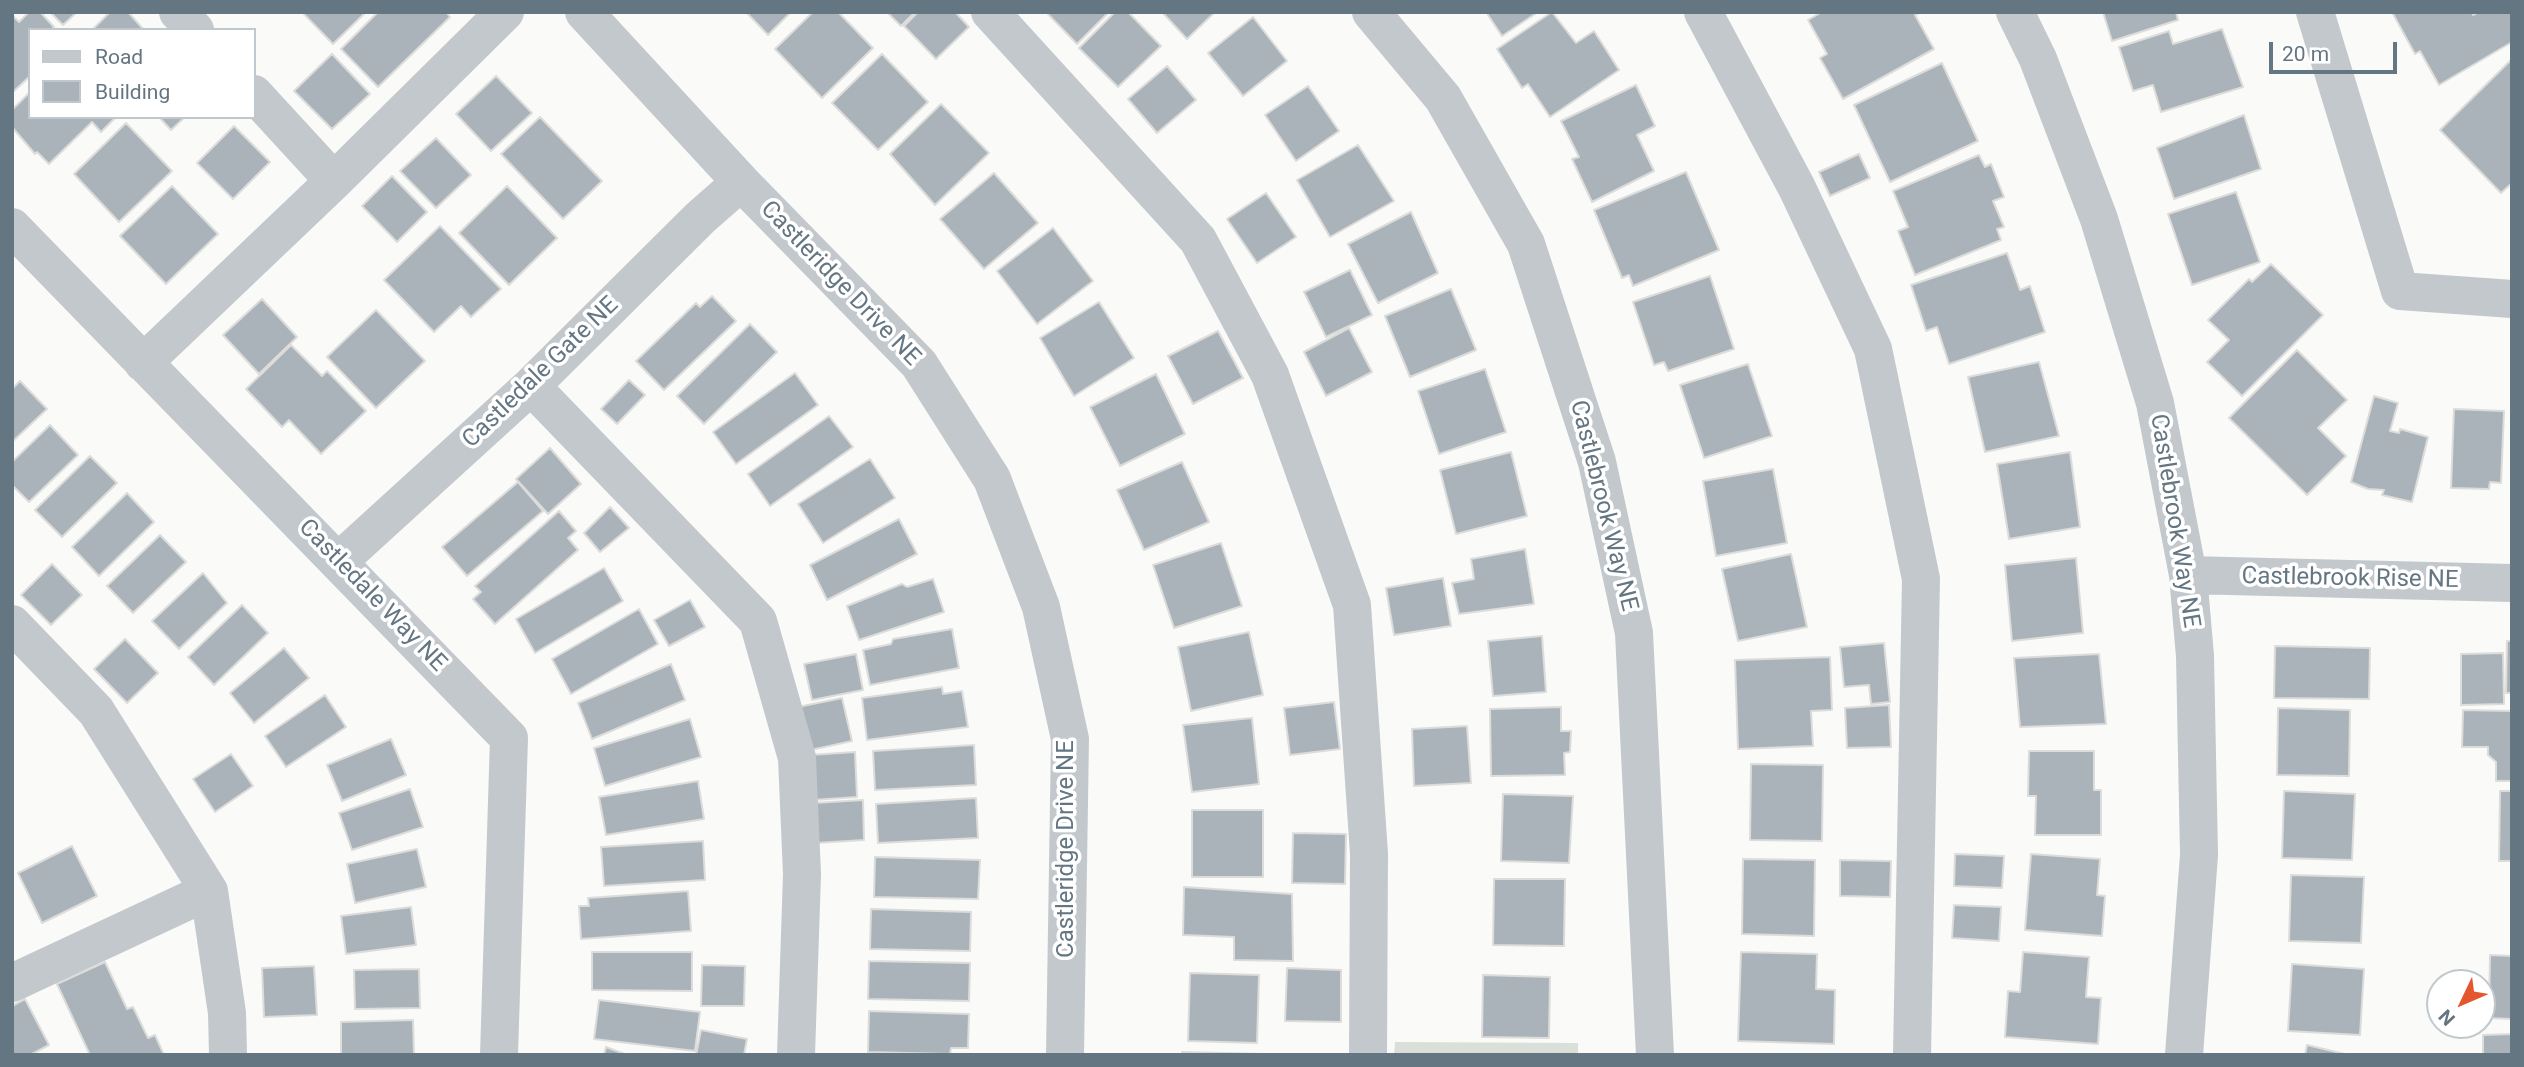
<!DOCTYPE html>
<style>
body{margin:0}
#map{position:relative;width:2524px;height:1067px;overflow:hidden;background:#fafaf8;font-family:Roboto,sans-serif}
canvas{display:block}
.frame{position:absolute;inset:0;border:14px solid #657683;pointer-events:none}
.legend{position:absolute;left:28px;top:28px;width:228px;height:91px;box-sizing:border-box;background:#fff;border:2px solid #c1c8cd;margin:0;padding:9px 12px;list-style:none;font-size:21px;color:#657683}
.legend li{display:flex;align-items:center;gap:14px;height:35px}
.legend b{width:35px;border:2px solid #c1c8cd}
.north{position:absolute;left:2426px;top:969px;width:70px;height:70px;box-sizing:border-box;background:#fff;border:2px solid #c1c8cd;border-radius:50%;rotate:226deg;font-size:19px;font-weight:700;line-height:28px;text-align:center;color:#657683}
.north::after{content:'';display:block;margin:auto;width:24px;height:32px;background:#e4572e;clip-path:polygon(50% 0,100% 100%,50% 72%,0 100%)}
.scale{position:absolute;left:2269px;top:42px;width:128px;height:32px;box-sizing:border-box;border:4px solid #657683;border-top:0;padding-left:9px;font-size:21px;line-height:24px;white-space:nowrap;color:#657683;-webkit-text-stroke:5px #fff;paint-order:stroke}
</style>
<div id="map">
<canvas width="2524" height="1067"></canvas>
<div class="frame"></div>
<ul class="legend">
<li><b style="height:9px;background:#c3c8cc"></b>Road</li>
<li><b style="height:19px;background:#aab3b9"></b>Building</li>
</ul>
<div class="north">N</div>
<div class="scale">20 m</div>
</div>
<script>
const g = document.querySelector('canvas').getContext('2d');
g.lineJoin = 'round';
function paint(path, color) { g.fillStyle = color; g.fill(path, 'evenodd'); }
const toPath = rows => new Path2D(rows.map(r => 'M' + r).join(''));
function trace(path, color, width, dash) { g.strokeStyle = color; g.lineWidth = width; g.lineCap = dash ? 'butt' : 'round'; g.setLineDash(dash || []); g.stroke(path); }
function label(font, color, halo, rows, align = 'center') {
  g.font = font + ' Roboto,sans-serif'; g.lineWidth = 7; g.setLineDash([]); g.textBaseline = 'middle'; g.strokeStyle = halo; g.fillStyle = color; for (const [text, x, y, turn = 0] of rows) {
    g.save(); g.translate(x, y); g.rotate((+turn || 0) * Math.PI / 180); g.textAlign = isNaN(turn) ? turn : align; if (halo) g.strokeText(text, 0, 0); g.fillText(text, 0, 0); g.restore();
  }
}
paint(toPath([
 [1395,1042,1578,1043,1578,1055,1394,1055]
]), '#dadfd7');
const building = toPath([
 [29,12,40,12,54,27,51,30,30,30,30,76,12,93,12,15,19,22,29,12],
 [50,12,77,12,63,25,50,12],
 [110,12,128,12,144,30,92,30,110,12],
 [302,12,366,12,333,44,302,12],
 [378,12,446,12,450,17,378,87,341,49,378,12],
 [746,12,791,12,768,35,746,12],
 [813,12,838,12,873,48,822,98,775,49,813,12],
 [887,12,915,12,901,26,887,12],
 [918,12,955,12,969,27,936,59,904,26,918,12],
 [1046,12,1109,12,1077,44,1046,12],
 [1115,12,1128,12,1161,46,1118,87,1079,48,1115,12],
 [1162,12,1215,12,1187,39,1162,12],
 [1486,12,1538,12,1502,36,1486,12],
 [1552,12,1576,43,1594,31,1619,70,1550,117,1528,84,1522,88,1497,49,1552,12],
 [1822,12,1921,12,1915,15,1934,49,1843,99,1820,58,1827,54,1808,20,1822,12],
 [2103,12,2176,12,2178,20,2112,41,2103,12],
 [2392,12,2472,12,2473,15,2479,12,2512,12,2512,42,2439,85,2420,51,2415,54,2392,12],
 [1253,17,1287,61,1243,96,1208,53,1253,17],
 [2222,29,2243,87,2161,112,2153,85,2133,91,2119,47,2169,31,2173,44,2222,29],
 [332,54,370,94,332,129,294,91,332,54],
 [882,54,928,102,878,150,832,103,882,54],
 [2512,59,2512,183,2501,193,2440,130,2512,59],
 [1942,63,1978,141,1890,182,1854,105,1942,63],
 [1167,66,1196,100,1157,133,1128,99,1167,66],
 [496,76,532,113,491,151,456,114,496,76],
 [1636,85,1655,126,1637,135,1654,171,1592,202,1572,159,1579,157,1561,121,1636,85],
 [1308,86,1339,131,1296,161,1265,115,1308,86],
 [30,92,30,117,116,117,101,132,92,122,49,164,37,152,35,154,12,127,12,110,30,92],
 [941,104,989,153,935,205,890,154,941,104],
 [2244,115,2261,169,2174,199,2157,148,2244,115],
 [159,117,185,117,171,130,159,117],
 [540,117,602,181,563,219,501,154,540,117],
 [126,123,172,171,119,222,74,174,126,123],
 [234,126,270,162,233,199,197,163,234,126],
 [436,138,471,175,436,208,400,171,436,138],
 [1358,145,1394,201,1330,237,1297,180,1358,145],
 [1859,154,1870,178,1830,196,1819,172,1859,154],
 [1979,155,1985,167,1991,164,2004,197,1993,201,2004,227,1997,229,2001,240,1915,275,1898,231,1908,227,1893,191,1979,155],
 [1686,172,1719,250,1633,286,1629,275,1622,278,1594,210,1686,172],
 [994,173,1038,223,984,269,940,219,994,173],
 [392,176,427,212,397,242,362,206,392,176],
 [172,186,218,234,166,284,120,236,172,186],
 [507,186,557,238,509,285,459,233,507,186],
 [2236,192,2260,262,2192,285,2168,214,2236,192],
 [1266,193,1296,237,1257,263,1227,219,1266,193],
 [1411,212,1438,273,1378,303,1348,244,1411,212],
 [440,226,501,289,471,317,461,306,434,332,384,280,440,226],
 [1053,228,1093,281,1037,324,997,271,1053,228],
 [2007,253,2020,290,2030,286,2045,332,1949,364,1937,327,1926,331,1911,285,2007,253],
 [2271,264,2323,315,2242,396,2207,362,2229,340,2208,320,2249,279,2252,282,2271,264],
 [1350,270,1372,315,1326,337,1304,292,1350,270],
 [1710,276,1734,349,1668,371,1664,362,1654,365,1633,302,1710,276],
 [1451,289,1476,350,1410,377,1385,316,1451,289],
 [712,296,736,321,664,390,636,361,696,303,700,307,712,296],
 [262,299,297,337,259,374,223,335,262,299],
 [1099,302,1134,358,1074,396,1040,338,1099,302],
 [376,310,425,361,376,408,327,357,376,310],
 [750,324,777,352,704,424,677,396,750,324],
 [1349,328,1372,372,1326,396,1304,352,1349,328],
 [1218,331,1243,378,1193,404,1168,356,1218,331],
 [291,345,322,376,327,371,366,411,321,454,289,420,282,427,246,389,291,345],
 [2297,350,2347,400,2318,428,2346,456,2307,495,2229,418,2297,350],
 [2039,362,2059,436,1985,452,1968,377,2039,362],
 [1748,364,1772,436,1704,458,1680,385,1748,364],
 [1485,369,1506,432,1439,454,1418,391,1485,369],
 [795,373,818,405,736,464,713,432,795,373],
 [1156,374,1185,434,1120,466,1090,407,1156,374],
 [629,380,645,395,617,424,601,409,629,380],
 [20,381,47,409,12,442,12,389,20,381],
 [2374,396,2398,403,2390,431,2399,433,2400,429,2428,437,2412,502,2382,495,2384,490,2368,489,2351,482,2374,396],
 [2454,409,2504,411,2501,483,2490,482,2489,489,2451,488,2454,409],
 [829,416,853,447,770,506,748,474,829,416],
 [50,425,78,455,29,502,12,485,12,462,50,425],
 [550,448,581,484,548,514,516,479,550,448],
 [1511,452,1527,516,1456,534,1440,470,1511,452],
 [2070,452,2080,527,2009,539,1997,464,2070,452],
 [90,456,117,483,62,537,35,510,90,456],
 [870,459,895,498,823,543,798,504,870,459],
 [1182,462,1209,522,1144,550,1117,490,1182,462],
 [1773,469,1787,543,1716,556,1703,481,1773,469],
 [518,482,543,511,467,576,442,547,518,482],
 [127,493,154,522,99,576,72,547,127,493],
 [610,507,629,528,600,552,584,533,610,507],
 [559,511,576,531,568,538,578,550,495,624,473,599,481,592,475,586,559,511],
 [899,519,917,554,827,600,810,565,899,519],
 [160,535,186,562,133,613,107,586,160,535],
 [1221,543,1242,606,1174,628,1153,565,1221,543],
 [1525,549,1534,604,1459,614,1452,583,1474,579,1471,559,1525,549],
 [1791,554,1807,627,1738,641,1722,569,1791,554],
 [2076,558,2083,633,2012,641,2005,565,2076,558],
 [52,564,82,595,51,625,21,595,52,564],
 [604,568,623,601,535,653,516,619,604,568],
 [203,573,227,603,179,649,152,621,203,573],
 [1443,578,1451,626,1394,635,1386,588,1443,578],
 [933,579,944,612,859,640,847,606,902,584,907,587,933,579],
 [690,600,705,627,669,646,654,620,690,600],
 [242,605,268,633,214,685,188,657,242,605],
 [639,609,658,644,571,694,552,659,639,609],
 [952,629,959,668,870,685,863,650,891,644,893,639,952,629],
 [1249,632,1263,695,1191,711,1178,647,1249,632],
 [1542,636,1546,692,1493,696,1488,641,1542,636],
 [125,639,158,673,127,703,94,669,125,639],
 [2507,641,2512,641,2512,693,2506,693,2507,641],
 [1884,643,1890,702,1871,704,1869,685,1844,687,1840,647,1884,643],
 [2275,646,2370,648,2369,699,2274,698,2275,646],
 [284,648,309,678,254,723,230,693,284,648],
 [2503,653,2504,704,2461,705,2461,654,2503,653],
 [856,654,863,690,812,700,804,664,856,654],
 [2099,654,2106,724,2020,727,2014,658,2099,654],
 [1830,657,1832,710,1811,711,1813,746,1738,749,1735,660,1830,657],
 [671,664,685,700,592,739,578,703,671,664],
 [942,687,943,694,962,691,968,727,867,740,862,698,942,687],
 [325,695,346,727,286,767,265,736,325,695],
 [842,698,852,741,806,751,798,707,842,698],
 [1334,702,1340,749,1290,755,1284,708,1334,702],
 [1889,705,1891,747,1847,748,1845,708,1889,705],
 [1561,707,1561,731,1571,731,1570,752,1564,753,1565,775,1491,776,1490,709,1561,707],
 [2278,708,2350,710,2349,776,2277,775,2278,708],
 [2463,710,2512,711,2512,781,2496,781,2496,762,2488,755,2488,747,2462,747,2463,710],
 [1252,718,1259,784,1192,792,1183,725,1252,718],
 [690,719,701,757,605,786,594,748,690,719],
 [1467,726,1471,783,1414,786,1412,729,1467,726],
 [391,739,406,775,342,801,327,765,391,739],
 [974,745,976,785,875,790,873,751,974,745],
 [2029,751,2094,751,2094,790,2101,790,2101,835,2035,835,2036,796,2028,796,2029,751],
 [855,752,857,797,813,800,810,755,855,752],
 [231,754,253,786,215,812,193,779,231,754],
 [1751,764,1823,765,1822,841,1750,840,1751,764],
 [698,781,704,819,606,835,599,797,698,781],
 [410,789,423,827,352,850,339,813,410,789],
 [2284,791,2355,794,2352,860,2282,858,2284,791],
 [2500,791,2512,791,2512,861,2499,861,2500,791],
 [1503,794,1573,796,1569,863,1501,861,1503,794],
 [976,798,978,838,878,843,876,804,976,798],
 [863,800,864,840,816,843,814,803,863,800],
 [1192,810,1263,810,1263,877,1192,877,1192,810],
 [1293,833,1346,834,1345,884,1292,883,1293,833],
 [703,841,705,880,604,886,601,847,703,841],
 [72,846,97,896,42,923,18,873,72,846],
 [417,849,426,887,355,903,347,864,417,849],
 [1955,854,2004,856,2002,888,1954,886,1955,854],
 [2031,854,2100,859,2097,895,2105,896,2102,936,2025,930,2031,854],
 [875,857,980,860,978,899,874,897,875,857],
 [1743,859,1815,860,1814,936,1742,934,1743,859],
 [1840,860,1891,861,1890,897,1840,896,1840,860],
 [2291,875,2364,877,2361,943,2289,941,2291,875],
 [1494,879,1565,879,1564,946,1493,945,1494,879],
 [1184,887,1292,894,1293,961,1234,960,1234,937,1183,935,1184,887],
 [688,891,691,931,581,939,579,906,589,906,588,898,688,891],
 [1954,905,2001,907,1999,941,1952,938,1954,905],
 [411,907,416,945,346,954,341,916,411,907],
 [871,909,971,912,970,951,870,949,871,909],
 [592,952,692,952,692,991,592,990,592,952],
 [1741,952,1817,954,1816,989,1835,990,1834,1044,1738,1041,1741,952],
 [2023,952,2089,957,2086,997,2101,998,2098,1044,2005,1037,2008,991,2020,992,2023,952],
 [2490,955,2512,956,2512,1019,2489,1018,2490,955],
 [869,961,970,963,969,1001,868,999,869,961],
 [105,962,127,1009,133,1007,148,1038,155,1035,164,1055,90,1055,57,984,105,962],
 [2292,964,2364,969,2360,1035,2288,1031,2292,964],
 [702,965,745,966,744,1006,701,1006,702,965],
 [314,966,317,1015,264,1017,262,968,314,966],
 [1287,968,1341,970,1341,1022,1285,1021,1287,968],
 [419,969,420,1008,355,1009,354,970,419,969],
 [1190,973,1259,975,1257,1043,1188,1041,1190,973],
 [1483,975,1550,977,1549,1038,1482,1037,1483,975],
 [25,999,49,1045,30,1055,12,1055,12,1006,25,999],
 [599,1000,700,1012,695,1051,594,1039,599,1000],
 [869,1011,969,1014,968,1048,951,1048,950,1054,868,1052,869,1011],
 [413,1020,414,1055,341,1055,341,1022,413,1020],
 [701,1030,747,1039,744,1055,696,1055,701,1030],
 [2512,1034,2512,1055,2483,1055,2483,1035,2512,1034],
 [2307,1045,2349,1055,2305,1055,2307,1045],
 [606,1047,627,1055,604,1055,606,1047],
 [1182,1052,1264,1054,1264,1055,1182,1055,1182,1052]
]);
paint(building, '#aab3b9');
trace(building, '#dcdcda', 2);
trace(toPath([
 [178,12,195,30],
 [584,12,741,182,919,364,992,479,1041,607,1070,739,1065,1055],
 [990,12,1198,240,1270,375,1352,605,1369,854,1368,1055],
 [1371,12,1443,98,1526,244,1597,462,1634,633,1655,1055],
 [1703,12,1797,188,1873,349,1921,579,1912,1055],
 [2015,12,2038,59,2099,219,2155,403,2188,575,2195,656,2199,855,2184,1055],
 [2315,12,2400,291,2512,299],
 [254,94,334,181],
 [12,227,509,738,499,1055],
 [143,363,334,181,505,12],
 [531,386,758,621,797,758,802,874,796,1055],
 [339,561,531,386,700,218,741,182],
 [2188,575,2512,583],
 [12,624,96,711,209,891,12,983],
 [209,891,227,1013,228,1055]
]), '#c3c8cc', 38);
label('24px', '#657683', '#fff', [
 ["Castleridge Drive NE",840,284,46],
 ["Castledale Gate NE",541,373,-44],
 ["Castlebrook Way NE",1603,506,76],
 ["Castlebrook Way NE",2174,521,81],
 ["Castlebrook Rise NE",2350,579,1],
 ["Castledale Way NE",372,596,46],
 ["Castleridge Drive NE",1067,849,-90]
]);
</script>
